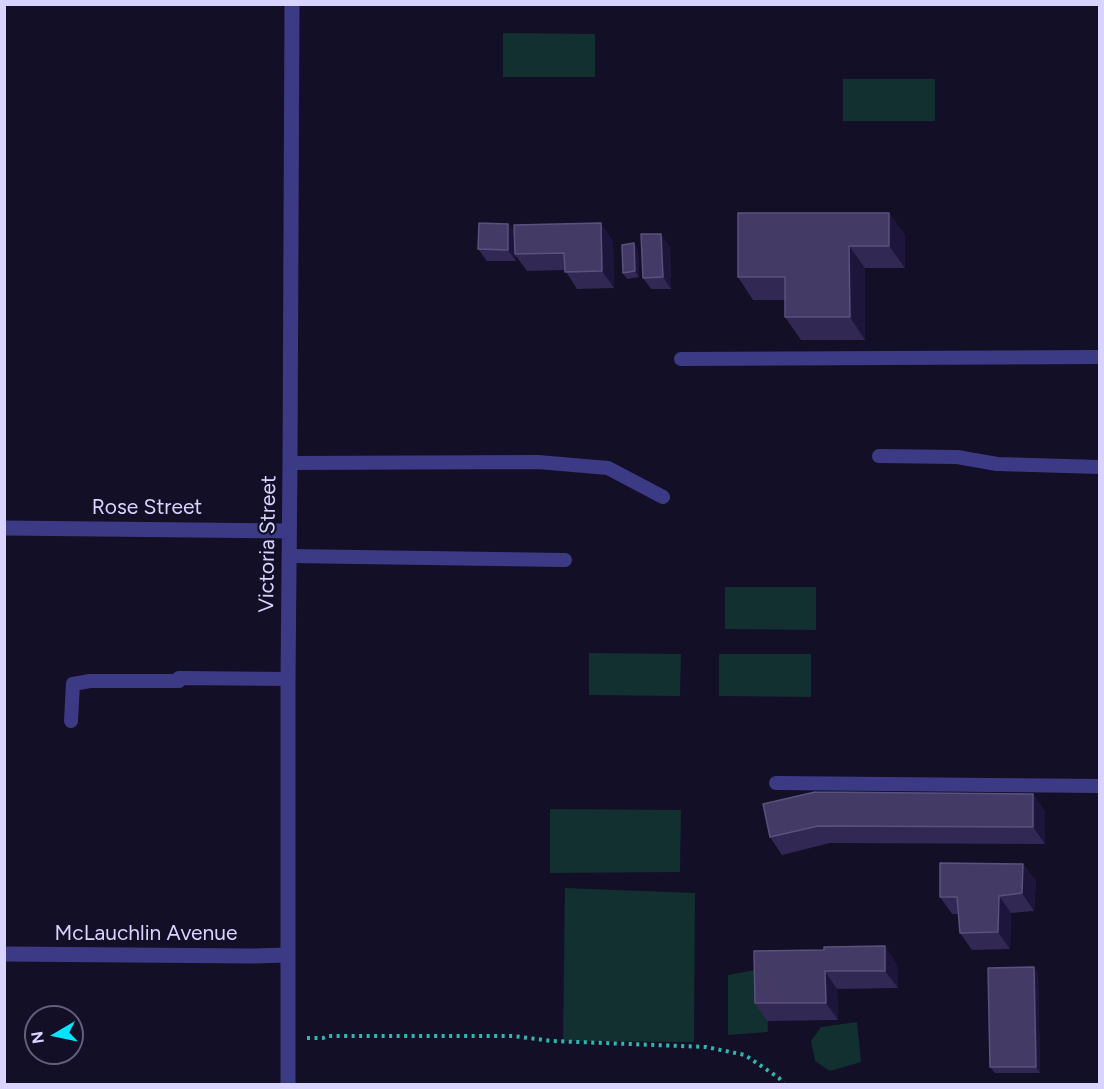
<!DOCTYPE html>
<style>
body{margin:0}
#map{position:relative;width:1104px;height:1089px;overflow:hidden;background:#130f26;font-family:Figtree,sans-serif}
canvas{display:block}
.frame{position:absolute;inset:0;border:6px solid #d9d4ff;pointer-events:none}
.north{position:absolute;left:24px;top:1005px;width:60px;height:60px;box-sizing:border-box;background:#130f26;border:2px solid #625e7d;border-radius:50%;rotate:261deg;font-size:16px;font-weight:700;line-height:24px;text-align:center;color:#d9d4ff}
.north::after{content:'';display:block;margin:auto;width:21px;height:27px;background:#00e5ff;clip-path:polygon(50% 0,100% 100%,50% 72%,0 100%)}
</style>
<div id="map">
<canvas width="1104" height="1089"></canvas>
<div class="frame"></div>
<div class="north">N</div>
</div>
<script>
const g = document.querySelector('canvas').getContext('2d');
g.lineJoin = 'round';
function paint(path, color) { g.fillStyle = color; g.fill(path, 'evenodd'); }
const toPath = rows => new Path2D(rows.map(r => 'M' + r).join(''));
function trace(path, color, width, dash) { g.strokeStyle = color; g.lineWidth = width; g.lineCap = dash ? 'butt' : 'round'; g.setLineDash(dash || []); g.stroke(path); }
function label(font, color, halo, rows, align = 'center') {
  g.font = font + ' Figtree,sans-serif'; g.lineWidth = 4.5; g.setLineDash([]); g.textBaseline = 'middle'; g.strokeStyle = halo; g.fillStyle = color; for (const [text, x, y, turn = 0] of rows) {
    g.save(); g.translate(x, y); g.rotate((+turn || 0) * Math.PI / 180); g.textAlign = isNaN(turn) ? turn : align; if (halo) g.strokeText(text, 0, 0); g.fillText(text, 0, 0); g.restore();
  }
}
paint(toPath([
 [503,33,595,34,595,77,503,77],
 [843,79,935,79,935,121,843,121],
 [725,587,816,587,816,630,725,629],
 [589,653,681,654,680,696,589,695],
 [719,654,811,654,811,697,719,696],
 [550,809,681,810,680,872,550,873],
 [565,888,695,893,694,1042,563,1041],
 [766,968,768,1032,728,1035,728,975],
 [857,1022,861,1062,830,1071,815,1061,811,1041,821,1027]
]), '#12302f');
trace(toPath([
 [307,1038,323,1038,328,1036,513,1036,552,1041,706,1047,745,1055,779,1078,783,1084]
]), '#2fb8b0', 4, [3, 4.5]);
trace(toPath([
 [681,359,1100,357],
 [879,456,957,457,997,464,1100,467],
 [290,463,538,462,608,468,663,497],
 [289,556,565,560],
 [71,721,73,684,90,681,179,681,179,678,288,679],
 [776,783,1100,786]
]), '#3d3a85', 14);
trace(toPath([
 [4,528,289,531],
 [4,954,253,956,288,955],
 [288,1084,288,679,290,463,292,4]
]), '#3d3a85', 15);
paint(toPath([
 [889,213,905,235,905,268,865,268,865,340,801,340,785,317,785,300,753,300,738,277],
 [508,224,514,232,613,241,614,288,577,289,565,270,527,271,516,256,516,261,487,261,478,249],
 [670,246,671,289,651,289,643,278],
 [638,249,639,277,627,279,623,273],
 [815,792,1033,794,1045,812,1045,844,830,843,782,855,770,837],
 [1023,864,1036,881,1034,911,1011,913,1010,949,972,950,960,933,958,914,952,914,940,897],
 [754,951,897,964,898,988,837,989,838,1020,767,1021,755,1003],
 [1038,973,1040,1073,995,1073,990,1067]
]), '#312854');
paint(toPath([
 [889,213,905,235,905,268,889,246],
 [601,223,613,241,614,288,602,271],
 [508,224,517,236,515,254,516,256,516,261,508,250],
 [661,234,670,246,671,289,663,277],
 [634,243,638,249,639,277,635,271],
 [849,246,865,268,865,340,850,317],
 [1033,794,1045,812,1045,844,1033,827],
 [1023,864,1036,881,1034,911,1022,893],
 [999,896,1011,913,1010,949,998,932],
 [885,946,897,964,898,988,885,971],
 [1034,967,1038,973,1040,1073,1036,1067],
 [825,971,837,989,838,1020,826,1003]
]), '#1d163a');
const building = toPath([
 [738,213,889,213,889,246,849,246,850,317,785,317,785,277,738,277,738,213],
 [479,223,508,224,508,250,478,249,479,223],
 [601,223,602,271,565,272,564,253,515,254,514,225,601,223],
 [641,234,661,234,663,277,643,278,641,234],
 [634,243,635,271,623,273,622,245,634,243],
 [815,792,1033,794,1033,827,818,826,770,837,763,804,815,792],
 [940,863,1023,864,1022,893,999,896,998,932,960,933,957,897,940,897,940,863],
 [885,946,885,971,825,971,826,1003,755,1003,754,951,824,950,824,947,885,946],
 [1034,967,1036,1067,990,1067,988,968,1034,967]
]);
paint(building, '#433a66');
trace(building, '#5a527e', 1.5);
label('21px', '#d9d4ff', '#130f26', [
 ["Rose Street",147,508],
 ["Victoria Street",268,544,-89],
 ["McLauchlin Avenue",146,934]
]);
</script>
